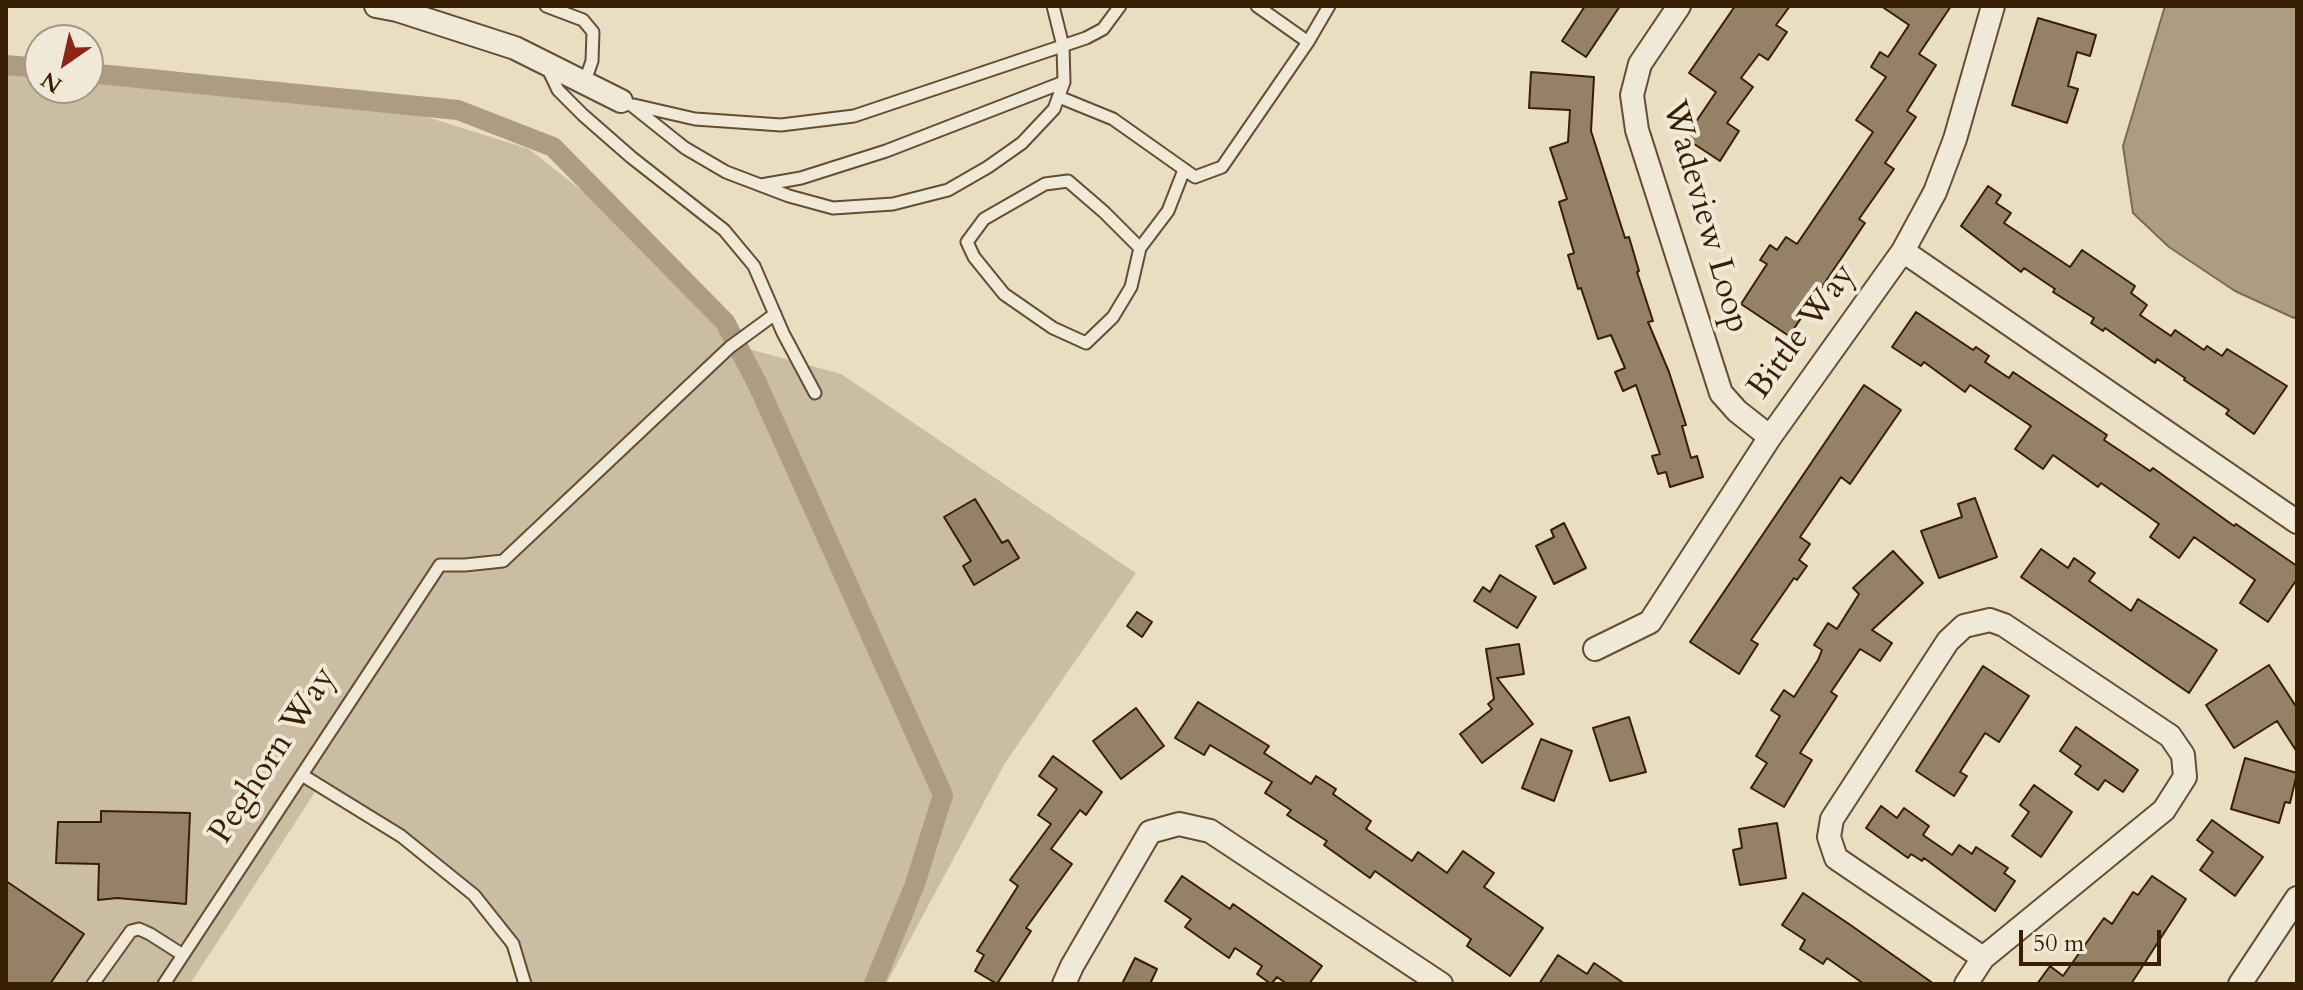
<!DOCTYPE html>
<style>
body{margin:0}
#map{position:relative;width:2303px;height:990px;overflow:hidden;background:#e9ddc2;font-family:Cardo,serif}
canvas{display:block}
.frame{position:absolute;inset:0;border:8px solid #381e02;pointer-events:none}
.north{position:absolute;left:24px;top:24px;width:80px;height:80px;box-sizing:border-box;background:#f1e9d7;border:2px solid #a79882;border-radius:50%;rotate:214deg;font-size:22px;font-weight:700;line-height:32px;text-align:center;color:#381e02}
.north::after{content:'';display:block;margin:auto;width:28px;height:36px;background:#8f2418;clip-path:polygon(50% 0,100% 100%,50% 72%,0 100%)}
.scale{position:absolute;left:2019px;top:930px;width:142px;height:36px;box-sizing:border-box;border:4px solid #381e02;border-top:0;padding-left:10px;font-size:24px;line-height:28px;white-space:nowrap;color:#381e02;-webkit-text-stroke:6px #f1e9d7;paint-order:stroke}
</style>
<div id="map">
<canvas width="2303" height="990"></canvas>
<div class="frame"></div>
<div class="north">N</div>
<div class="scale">50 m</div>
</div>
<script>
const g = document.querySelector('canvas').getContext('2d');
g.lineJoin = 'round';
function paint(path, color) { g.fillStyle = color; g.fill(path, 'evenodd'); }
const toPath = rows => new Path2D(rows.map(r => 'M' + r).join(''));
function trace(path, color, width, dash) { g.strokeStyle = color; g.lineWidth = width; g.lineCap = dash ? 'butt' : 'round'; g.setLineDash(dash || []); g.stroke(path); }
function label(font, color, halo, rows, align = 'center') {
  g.font = font + ' Cardo,serif'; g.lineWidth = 8; g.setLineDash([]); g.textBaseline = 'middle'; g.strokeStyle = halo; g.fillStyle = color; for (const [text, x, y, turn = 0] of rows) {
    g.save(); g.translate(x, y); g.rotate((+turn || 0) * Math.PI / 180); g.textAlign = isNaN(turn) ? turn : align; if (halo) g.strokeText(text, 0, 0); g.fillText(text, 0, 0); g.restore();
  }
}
paint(toPath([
 [6,60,40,62,40,88,88,88,88,65,155,69,354,94,529,149,676,265,730,344,841,374,1136,573,1005,763,886,984,522,984,486,902,321,783,190,984,6,984]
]), '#cbbda1');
const water = toPath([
 [2165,6,2297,6,2297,315,2294,318,2235,291,2169,247,2133,213,2123,146,2165,6]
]);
paint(water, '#ad9c81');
trace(water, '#7e6a4e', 2);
trace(toPath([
 [6,65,40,68],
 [88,73,458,110,553,147,725,322,757,383,943,795,915,884,874,984]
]), '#ad9c81', 20);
const building = toPath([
 [1585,6,1620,6,1586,57,1562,41,1585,6],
 [1735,6,1790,6,1776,25,1787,32,1768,60,1759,54,1741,78,1753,87,1727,123,1739,131,1720,161,1685,138,1716,92,1689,73,1735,6],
 [1881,6,1951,6,1919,54,1936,65,1907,111,1916,117,1885,163,1894,169,1859,219,1865,223,1789,336,1741,304,1767,264,1760,260,1770,245,1777,250,1786,237,1797,244,1873,132,1856,120,1886,77,1871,67,1880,52,1888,57,1909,25,1881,6],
 [2038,18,2096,35,2090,56,2077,52,2068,86,2078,89,2067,123,2012,105,2038,18],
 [1531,72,1594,77,1591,131,1625,238,1629,237,1639,271,1637,272,1653,321,1648,322,1669,372,1686,425,1682,426,1691,458,1697,456,1703,477,1670,487,1666,472,1658,474,1652,456,1660,454,1636,385,1623,391,1615,372,1625,368,1611,335,1598,339,1581,288,1578,289,1568,255,1574,253,1559,202,1567,199,1550,148,1568,142,1570,110,1529,108,1531,72],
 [1988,186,2001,195,1996,203,2011,213,2004,223,2070,267,2082,250,2135,286,2131,293,2147,305,2140,315,2171,336,2175,330,2204,350,2207,346,2222,356,2227,349,2287,386,2254,434,2226,414,2229,410,2184,380,2185,378,2157,359,2155,363,2105,328,2103,331,2091,323,2094,318,2053,292,2055,289,2024,268,2021,272,1961,226,1988,186],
 [1916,312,1973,350,1976,347,1989,356,1985,362,2009,378,2013,372,2107,435,2104,440,2122,452,2150,471,2153,468,2234,526,2236,524,2297,566,2297,579,2268,622,2240,603,2255,580,2194,537,2179,558,2150,537,2159,524,2101,483,2098,487,2053,455,2043,469,2015,449,2031,426,1970,385,1965,392,1924,362,1921,366,1892,347,1916,312],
 [1864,385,1901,410,1850,484,1841,477,1800,537,1810,544,1799,560,1807,566,1797,580,1794,578,1751,640,1758,644,1739,674,1690,642,1864,385],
 [1975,498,1997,557,1939,578,1921,531,1962,517,1958,504,1975,498],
 [975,499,1002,543,1008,540,1019,558,974,585,963,566,971,561,944,517,975,499],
 [1564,523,1586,568,1554,584,1536,546,1554,537,1551,530,1564,523],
 [2041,549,2068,568,2074,558,2095,573,2089,581,2131,611,2138,599,2217,650,2189,693,2021,577,2041,549],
 [1893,551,1923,583,1872,630,1892,643,1880,661,1860,649,1831,692,1837,696,1800,753,1812,760,1784,807,1751,788,1767,763,1756,756,1780,716,1771,710,1784,690,1794,697,1818,660,1822,650,1814,645,1828,623,1837,629,1859,594,1853,588,1893,551],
 [1500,575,1536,597,1517,628,1474,601,1483,587,1490,592,1500,575],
 [1137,612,1152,622,1142,637,1127,626,1137,612],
 [1519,644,1524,674,1497,678,1533,724,1482,763,1460,734,1492,709,1488,704,1494,699,1486,649,1519,644],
 [2269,665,2297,708,2297,752,2277,721,2234,748,2206,705,2269,665],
 [1983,666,2029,696,1999,742,1985,733,1960,772,1967,776,1954,796,1916,771,1983,666],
 [1198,702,1269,746,1264,753,1311,784,1316,776,1336,789,1333,794,1371,821,1366,829,1412,861,1418,852,1447,873,1463,851,1494,873,1484,887,1543,928,1510,976,1467,946,1471,939,1375,871,1370,878,1324,845,1327,841,1287,815,1291,810,1265,793,1272,782,1210,745,1204,755,1175,738,1198,702],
 [1136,708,1164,746,1121,779,1093,741,1136,708],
 [1629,717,1646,772,1610,781,1593,728,1629,717],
 [2076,727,2138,770,2123,792,2105,780,2098,790,2075,774,2081,766,2060,751,2076,727],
 [1541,739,1572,751,1554,801,1522,788,1541,739],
 [1053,756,1102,792,1086,815,1080,810,1051,849,1072,864,1026,928,1031,931,997,984,975,971,984,955,977,951,1018,886,1010,880,1051,824,1038,815,1057,789,1039,776,1053,756],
 [2245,758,2297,773,2290,803,2285,802,2279,823,2231,809,2245,758],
 [2034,785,2072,812,2041,857,2012,836,2029,812,2020,805,2034,785],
 [1881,806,1897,818,1904,808,1929,826,1923,835,1952,855,1959,845,1972,854,1976,847,2008,868,2004,873,2015,881,1995,911,1924,858,1922,861,1911,854,1908,858,1866,828,1881,806],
 [101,811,190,813,186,904,117,898,98,900,99,864,56,863,58,822,101,822,101,811],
 [2212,820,2263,857,2235,896,2200,870,2213,852,2197,840,2212,820],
 [1777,823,1786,878,1740,885,1733,850,1742,848,1739,829,1777,823],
 [1182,876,1230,909,1233,904,1322,966,1309,984,1287,984,1277,977,1271,984,1257,974,1262,966,1235,948,1229,958,1185,927,1191,919,1165,901,1182,876],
 [2152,876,2186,899,2131,984,2037,984,2050,966,2063,976,2104,918,2112,924,2133,892,2138,895,2152,876],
 [6,881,84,934,50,984,6,984,6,881],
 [1803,893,1849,924,1934,984,1864,984,1827,958,1823,964,1800,949,1805,940,1782,925,1803,893],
 [1558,955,1587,974,1594,963,1625,984,1539,984,1558,955],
 [1135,958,1157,969,1150,984,1122,984,1135,958]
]);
paint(building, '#948166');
trace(building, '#381e02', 2);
const lane = toPath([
 [546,6,583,20,593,32,592,61,585,81],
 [1308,42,1329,6],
 [547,67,558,90,583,115,631,157,724,230,754,266,783,333,815,393],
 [1059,97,1113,119,1195,177,1222,167,1308,42,1257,6],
 [631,105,685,148,726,172,789,196,833,208,893,204,948,190,988,167,1022,143,1054,109,1064,82,1063,46,1053,6],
 [634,105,695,119,781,125,854,116,1086,38,1103,29,1120,6],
 [761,185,801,178,886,151,1064,82],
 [1140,248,1131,287,1113,317,1086,343,1053,328,1004,294,974,257,967,242,984,219,1045,184,1068,181,1104,212,1140,248,1168,211,1184,170],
 [302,775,401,836,474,895,513,944,525,984],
 [93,984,131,931,139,929,150,934,183,955],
 [164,984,440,565,465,565,503,561,730,347,775,314]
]);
const street = toPath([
 [376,6,397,10,515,48,621,101],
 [1679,6,1640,64,1632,95,1637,130,1721,393,1737,411,1770,437],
 [1903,251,2297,522],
 [1990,620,2004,625,2170,736,2183,755,2185,777,2164,810,1983,958,1836,858,1829,837,1832,819,1948,641,1964,626,1990,620],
 [1595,649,1650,622,1770,437,1903,251,1935,192,1955,139,1993,6],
 [1064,984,1072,966,1150,832,1179,824,1210,831,1441,984],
 [1966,984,1983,958],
 [2240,984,2297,898]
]);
trace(lane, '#644e32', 15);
trace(street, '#644e32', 26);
trace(lane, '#f1e9d7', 11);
trace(street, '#f1e9d7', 22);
label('34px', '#381e02', '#f1e9d7', [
 ["Wadeview Loop",1704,217,74],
 ["Bittle Way",1803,332,-54],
 ["Peghorn Way",274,756,-57]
]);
</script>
